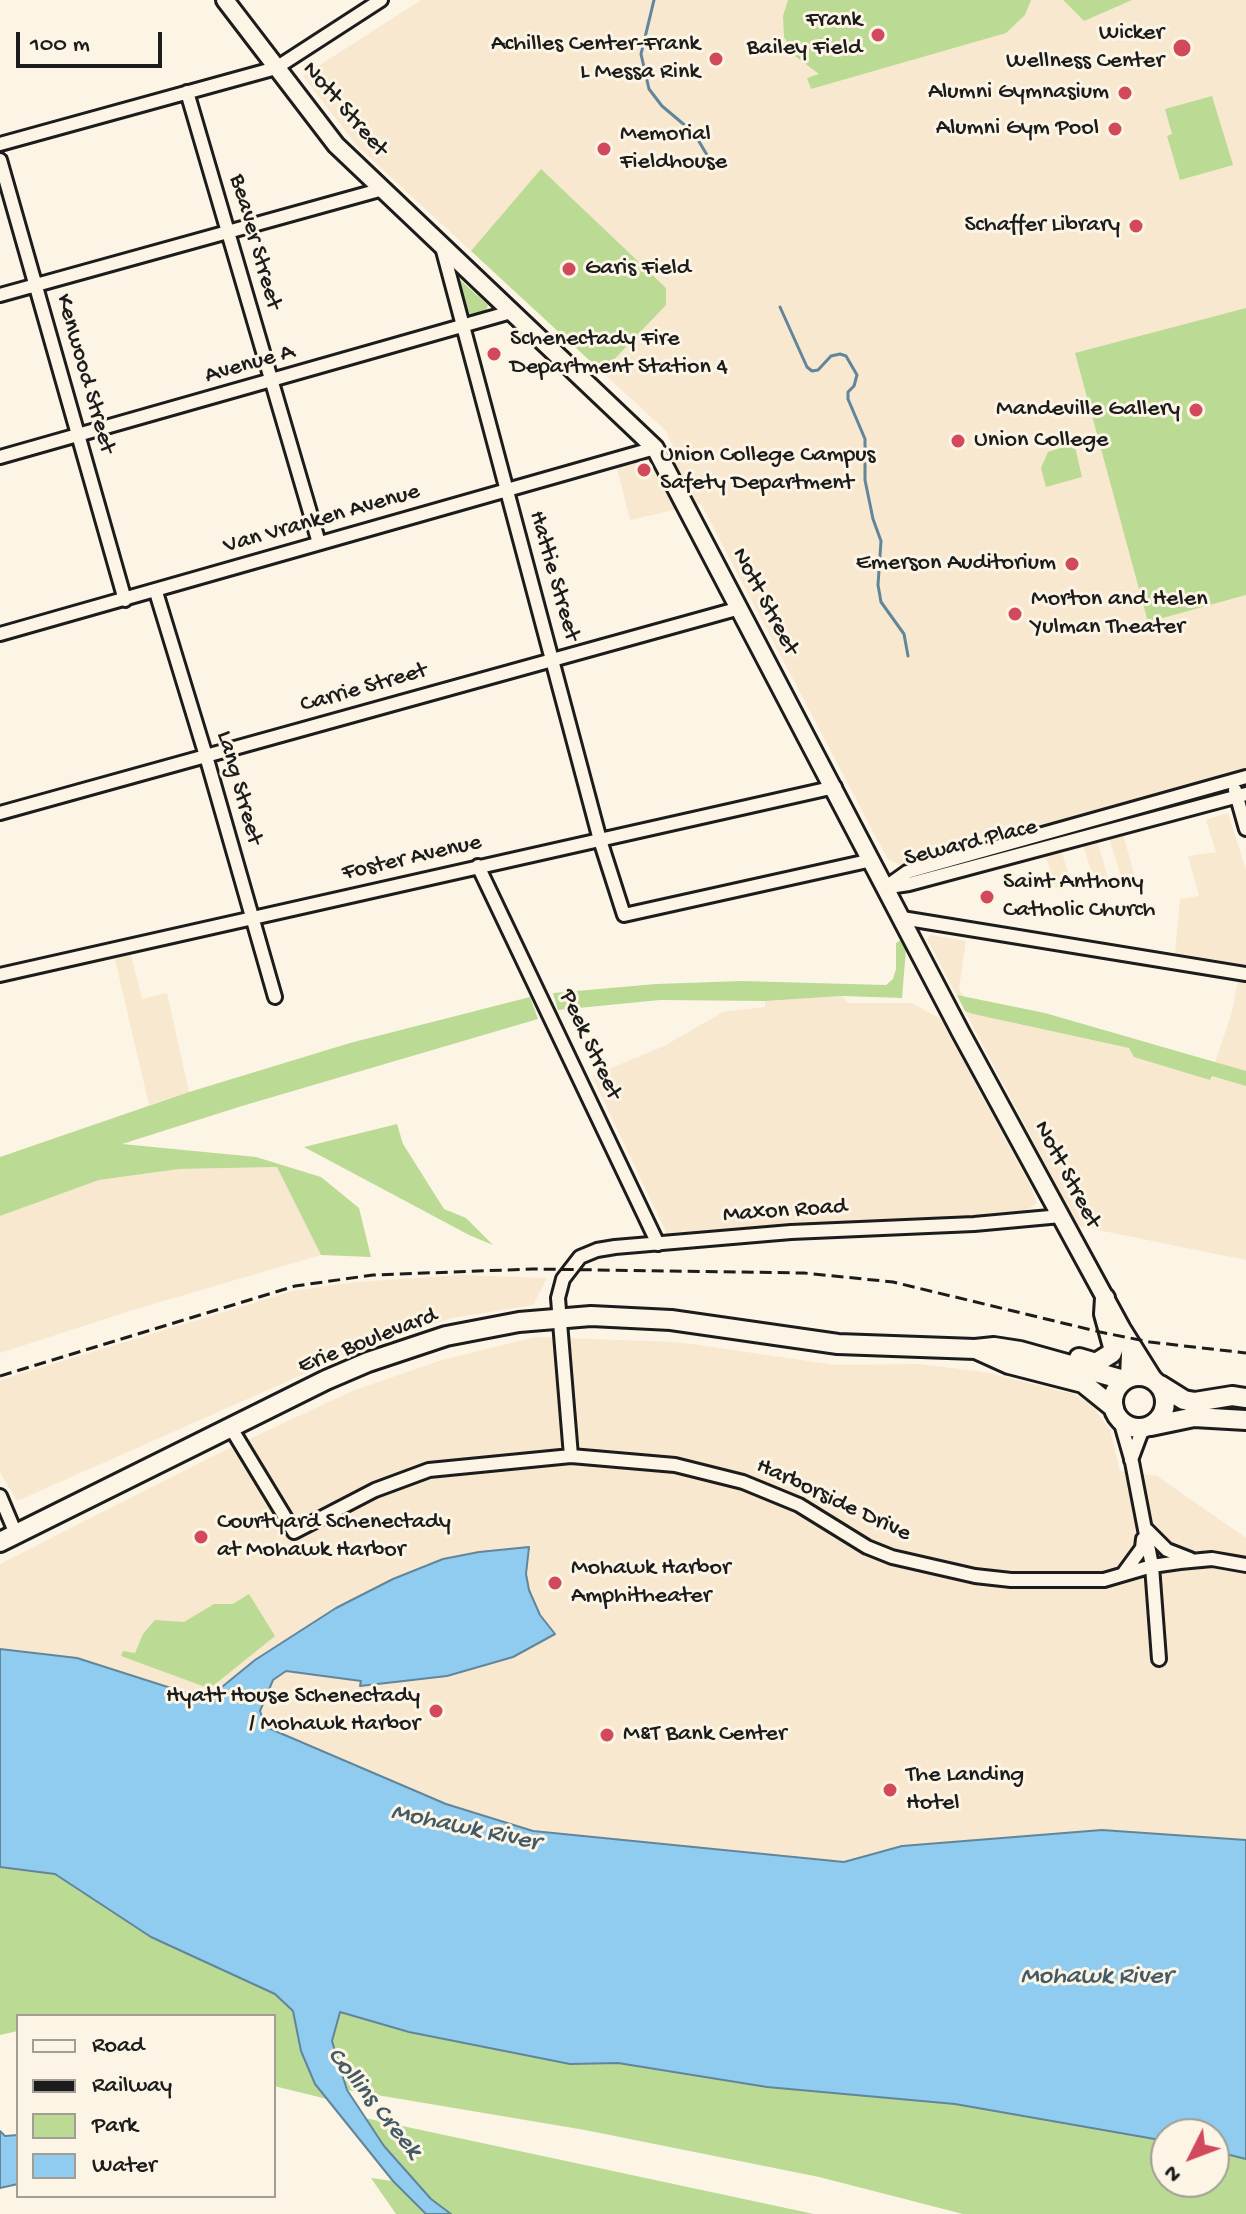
<!DOCTYPE html>
<style>
body{margin:0}
#map{position:relative;width:1246px;height:2214px;overflow:hidden;background:#fcf5e5;font-family:"Gochi Hand",sans-serif}
canvas{display:block}
.legend{position:absolute;left:16px;top:2014px;width:260px;height:184px;box-sizing:border-box;background:#fcf5e5;border:2px solid #a29e95;margin:0;padding:10px 14px;list-style:none;font-size:24px;color:#1c1c1c}
.legend li{display:flex;align-items:center;gap:16px;height:40px}
.legend b{width:40px;border:2px solid #a29e95}
.north{position:absolute;left:1150px;top:2118px;width:80px;height:80px;box-sizing:border-box;background:#fcf5e5;border:2px solid #a29e95;border-radius:50%;rotate:228deg;font-size:22px;font-weight:700;line-height:32px;text-align:center;color:#1c1c1c}
.north::after{content:'';display:block;margin:auto;width:28px;height:36px;background:#d1495b;clip-path:polygon(50% 0,100% 100%,50% 72%,0 100%)}
.scale{position:absolute;left:16px;top:32px;width:146px;height:36px;box-sizing:border-box;border:4px solid #1c1c1c;border-top:0;padding-left:10px;font-size:24px;line-height:28px;white-space:nowrap;color:#1c1c1c;-webkit-text-stroke:6px #fcf5e5;paint-order:stroke}
</style>
<div id="map">
<canvas width="1246" height="2214"></canvas>
<ul class="legend">
<li><b style="height:10px;background:#fcf5e5"></b>Road</li>
<li><b style="height:10px;background:#1c1c1c"></b>Railway</li>
<li><b style="height:22px;background:#bbdb94"></b>Park</li>
<li><b style="height:22px;background:#8fccef"></b>Water</li>
</ul>
<div class="north">N</div>
<div class="scale">100 m</div>
</div>
<script>
const g = document.querySelector('canvas').getContext('2d');
g.lineJoin = 'round';
function paint(path, color) { g.fillStyle = color; g.fill(path, 'evenodd'); }
const toPath = rows => new Path2D(rows.map(r => 'M' + r).join(''));
function trace(path, color, width, dash) { g.strokeStyle = color; g.lineWidth = width; g.lineCap = dash ? 'butt' : 'round'; g.setLineDash(dash || []); g.stroke(path); }
function label(font, color, halo, rows, align = 'center') {
  g.font = font + ' "Gochi Hand",sans-serif'; g.lineWidth = 6; g.setLineDash([]); g.textBaseline = 'middle'; g.strokeStyle = halo; g.fillStyle = color; for (const [text, x, y, turn = 0] of rows) {
    g.save(); g.translate(x, y); g.rotate((+turn || 0) * Math.PI / 180); g.textAlign = isNaN(turn) ? turn : align; if (halo) g.strokeText(text, 0, 0); g.fillText(text, 0, 0); g.restore();
  }
}
paint(toPath([
 [421,0,1246,0,1246,770,1115,807,1134,873,1121,877,1101,811,1089,814,1110,884,1096,887,1075,818,1053,824,1072,885,1056,889,1037,828,901,866,887,858,701,504,630,520,617,468,675,451,666,431,356,145,303,76],
 [1228,813,1246,870,1246,1260,1078,1226,927,939,930,935,966,941,959,988,973,1014,1129,1048,1209,1080,1232,1012,1241,964,1175,953,1180,899,1199,896,1188,856,1216,852,1206,820],
 [131,955,142,999,167,993,189,1092,149,1105,115,959],
 [842,996,848,1003,911,1003,940,1018,1032,1189,1037,1203,1025,1211,982,1217,669,1238,592,1076,664,1046,723,1012,765,1007,765,1001],
 [278,1167,321,1255,136,1309,0,1353,0,1216,99,1180,179,1169],
 [462,1275,547,1278,533,1305,453,1318,376,1342,17,1501,0,1472,0,1380,293,1291,356,1282],
 [535,1337,677,1342,836,1365,919,1364,984,1372,1074,1394,1092,1405,1110,1430,1120,1471,1157,1476,1246,1538,1246,1840,1102,1830,902,1846,844,1862,533,1831,446,1804,256,1723,77,1658,0,1649,0,1564,215,1455,352,1391,442,1360]
]), '#f7e8cf');
paint(toPath([
 [788,0,1031,0,1025,15,1006,33,811,89,807,78,819,74,795,56,784,37,783,16],
 [1063,0,1132,0,1084,21],
 [1212,96,1233,165,1180,180,1167,136,1172,134,1165,109],
 [541,169,666,288,666,305,602,372,471,251],
 [458,278,488,305,485,314,467,319],
 [1246,308,1246,595,1148,622,1075,353],
 [1070,445,1075,447,1082,477,1046,487,1041,468,1048,452],
 [901,940,906,949,902,998,842,996,765,1001,660,1000,558,1010,553,993,656,984,741,981,886,985,893,979,896,969,896,943],
 [957,995,1045,1013,1246,1071,1246,1086,1212,1076,1210,1080,1134,1057,1129,1048,973,1014,965,1011],
 [530,997,538,1019,242,1106,122,1144,256,1157,321,1177,359,1208,371,1257,321,1255,277,1167,179,1169,99,1180,0,1216,0,1157,189,1092,350,1043],
 [397,1124,403,1144,444,1209,466,1218,493,1245,469,1235,304,1147],
 [249,1594,275,1636,214,1685,208,1688,121,1656,123,1651,135,1653,143,1634,155,1620,184,1622,214,1604,233,1604],
 [0,1867,55,1874,151,1937,275,1994,293,2011,301,2051,315,2084,327,2099,274,2086,274,2016,18,2016,18,2031,0,2035],
 [339,2012,409,2032,570,2064,618,2063,767,2087,955,2104,1166,2141,1166,2182,1214,2182,1214,2151,1246,2159,1246,2214,963,2214,819,2177,585,2130,347,2090,332,2041],
 [365,2118,814,2214,451,2214,431,2199,384,2146],
 [371,2178,393,2181,426,2214,396,2214]
]), '#bbdb94');
const water = toPath([
 [529,1547,526,1574,529,1590,540,1615,555,1634,513,1657,447,1676,360,1686,361,1681,286,1671,273,1680,260,1711,266,1727,446,1804,533,1831,844,1862,902,1846,1102,1830,1246,1840,1246,2159,1214,2151,1214,2134,1166,2134,1166,2141,955,2104,767,2087,618,2063,570,2064,409,2032,340,2012,332,2041,347,2090,384,2146,431,2199,451,2214,426,2214,393,2181,315,2084,301,2051,293,2011,275,1994,151,1937,55,1874,0,1867,0,1649,77,1658,199,1697,217,1691,255,1660,336,1608,393,1579,443,1559,479,1552,529,1547],
 [0,2131,5,2136,18,2135,18,2184,0,2188,0,2131]
]);
paint(water, '#8fccef');
trace(water, '#61869b', 2);
trace(toPath([
 [654,0,641,54,649,89,662,106,694,133,710,160],
 [780,307,807,367,812,371,818,370,831,356,840,354,846,356,857,375,854,386,848,392,848,399,865,439,865,480,873,519,881,541,878,585,881,602,904,634,908,656]
]), '#61869b', 3);
const minor = toPath([
 [187,92,319,543],
 [0,144,276,68,381,0],
 [0,160,125,600],
 [442,247,600,840,624,915,872,860],
 [0,295,383,189],
 [0,457,511,312],
 [156,592,206,756,275,997],
 [0,634,655,448],
 [1235,790,1246,829],
 [0,813,740,608],
 [478,866,658,1244],
 [886,887,907,872,1246,777],
 [889,887,909,884,1246,794],
 [902,918,1246,974],
 [0,975,835,787],
 [1120,1420,1132,1462,1152,1566,1159,1659],
 [231,1428,294,1532,375,1490,429,1470,571,1456,675,1465,743,1482,799,1505,867,1547,892,1557,975,1576,1011,1580,1104,1580,1152,1566,1180,1562,1212,1559,1246,1565],
 [571,1456,558,1298,563,1279,580,1257,597,1250,615,1247,791,1232,974,1224,1061,1216],
 [1131,1460,1143,1428],
 [0,1496,16,1534],
 [1147,1530,1167,1550,1190,1559],
 [1123,1574,1142,1548,1143,1539]
]);
const major = toPath([
 [225,0,336,145,655,448,961,1033,1122,1329,1154,1380],
 [1127,1341,1130,1354,1129,1377]
]);
const highway = toPath([
 [978,1350,1009,1364,1083,1383,1114,1408],
 [1079,1358,1096,1363,1112,1353,1113,1347,1104,1314,1105,1298],
 '1113 1402a26 26 0 1 1 52 0a26 26 0 1 1-52 0Z',
 [1160,1385,1184,1400,1195,1402,1232,1396,1246,1398],
 [1151,1426,1194,1417,1246,1420],
 [0,1542,326,1380,368,1362,446,1336,519,1322,591,1316,671,1320,838,1344,975,1349,994,1347,1020,1351,1124,1380]
]);
trace(minor, '#1c1c1c', 18);
trace(major, '#1c1c1c', 22);
trace(highway, '#1c1c1c', 24);
trace(minor, '#fcf5e5', 12);
trace(major, '#fcf5e5', 16);
trace(highway, '#fcf5e5', 18);
trace(toPath([
 [0,1376,295,1286,373,1275,533,1269,804,1273,893,1282,1100,1332,1150,1342,1246,1353]
]), '#1c1c1c', 3, [12, 6]);
for (const [x, y, r, color] of [
 [878,35,8,"#d1495b"],
 [1182,48,10,"#d1495b"],
 [716,59,8,"#d1495b"],
 [1125,93,8,"#d1495b"],
 [1115,129,8,"#d1495b"],
 [604,149,8,"#d1495b"],
 [1136,226,8,"#d1495b"],
 [569,269,8,"#d1495b"],
 [494,354,8,"#d1495b"],
 [1196,410,8,"#d1495b"],
 [958,441,8,"#d1495b"],
 [644,470,8,"#d1495b"],
 [1072,564,8,"#d1495b"],
 [1015,614,8,"#d1495b"],
 [987,897,8,"#d1495b"],
 [201,1537,8,"#d1495b"],
 [555,1583,8,"#d1495b"],
 [436,1711,8,"#d1495b"],
 [607,1735,8,"#d1495b"],
 [890,1790,8,"#d1495b"]
]) { const dot = new Path2D(); dot.arc(x, y, r, 0, 2 * Math.PI); g.fillStyle = color; g.fill(dot); trace(dot, '#fcf5e5', 3); }
label('24px', '#1c1c1c', '#fcf5e5', [
 ["Frank",862,21,"right"],
 ["Bailey Field",862,49,"right"],
 ["Wicker",1164,34,"right"],
 ["Wellness Center",1164,62,"right"],
 ["Achilles Center-Frank",700,45,"right"],
 ["L Messa Rink",700,73,"right"],
 ["Alumni Gymnasium",1109,93,"right"],
 ["Alumni Gym Pool",1099,129,"right"],
 ["Memorial",620,135],
 ["Fieldhouse",620,163],
 ["Schaffer Library",1120,226,"right"],
 ["Garis Field",585,269],
 ["Schenectady Fire",510,340],
 ["Department Station 4",510,368],
 ["Mandeville Gallery",1180,410,"right"],
 ["Union College",974,441],
 ["Union College Campus",660,456],
 ["Safety Department",660,484],
 ["Emerson Auditorium",1056,564,"right"],
 ["Morton and Helen",1031,600],
 ["Yulman Theater",1031,628],
 ["Saint Anthony",1003,883],
 ["Catholic Church",1003,911],
 ["Courtyard Schenectady",217,1523],
 ["at Mohawk Harbor",217,1551],
 ["Mohawk Harbor",571,1569],
 ["Amphitheater",571,1597],
 ["Hyatt House Schenectady",420,1697,"right"],
 ["/ Mohawk Harbor",420,1725,"right"],
 ["M&T Bank Center",623,1735],
 ["The Landing",906,1776],
 ["Hotel",906,1804]
], 'left');
label('24px', '#1c1c1c', '#fcf5e5', [
 ["Nott Street",344,110,49],
 ["Beaver Street",254,242,74],
 ["Avenue A",250,365,-16],
 ["Kenwood Street",84,374,74],
 ["Van Vranken Avenue",322,520,-16],
 ["Hattie Street",553,576,74],
 ["Nott Street",764,602,62],
 ["Carrie Street",364,689,-16],
 ["Lang Street",238,788,74],
 ["Seward Place",971,844,-14],
 ["Foster Avenue",412,859,-13],
 ["Peek Street",589,1045,65],
 ["Nott Street",1066,1175,62],
 ["Maxon Road",785,1212,-4],
 ["Erie Boulevard",368,1342,-21],
 ["Harborside Drive",833,1501,25]
]);
label('italic 26px', '#445a66', '#fcf5e5', [
 ["Mohawk River",465,1829,12],
 ["Mohawk River",1096,1978],
 ["Collins Creek",373,2104,51]
]);
</script>
